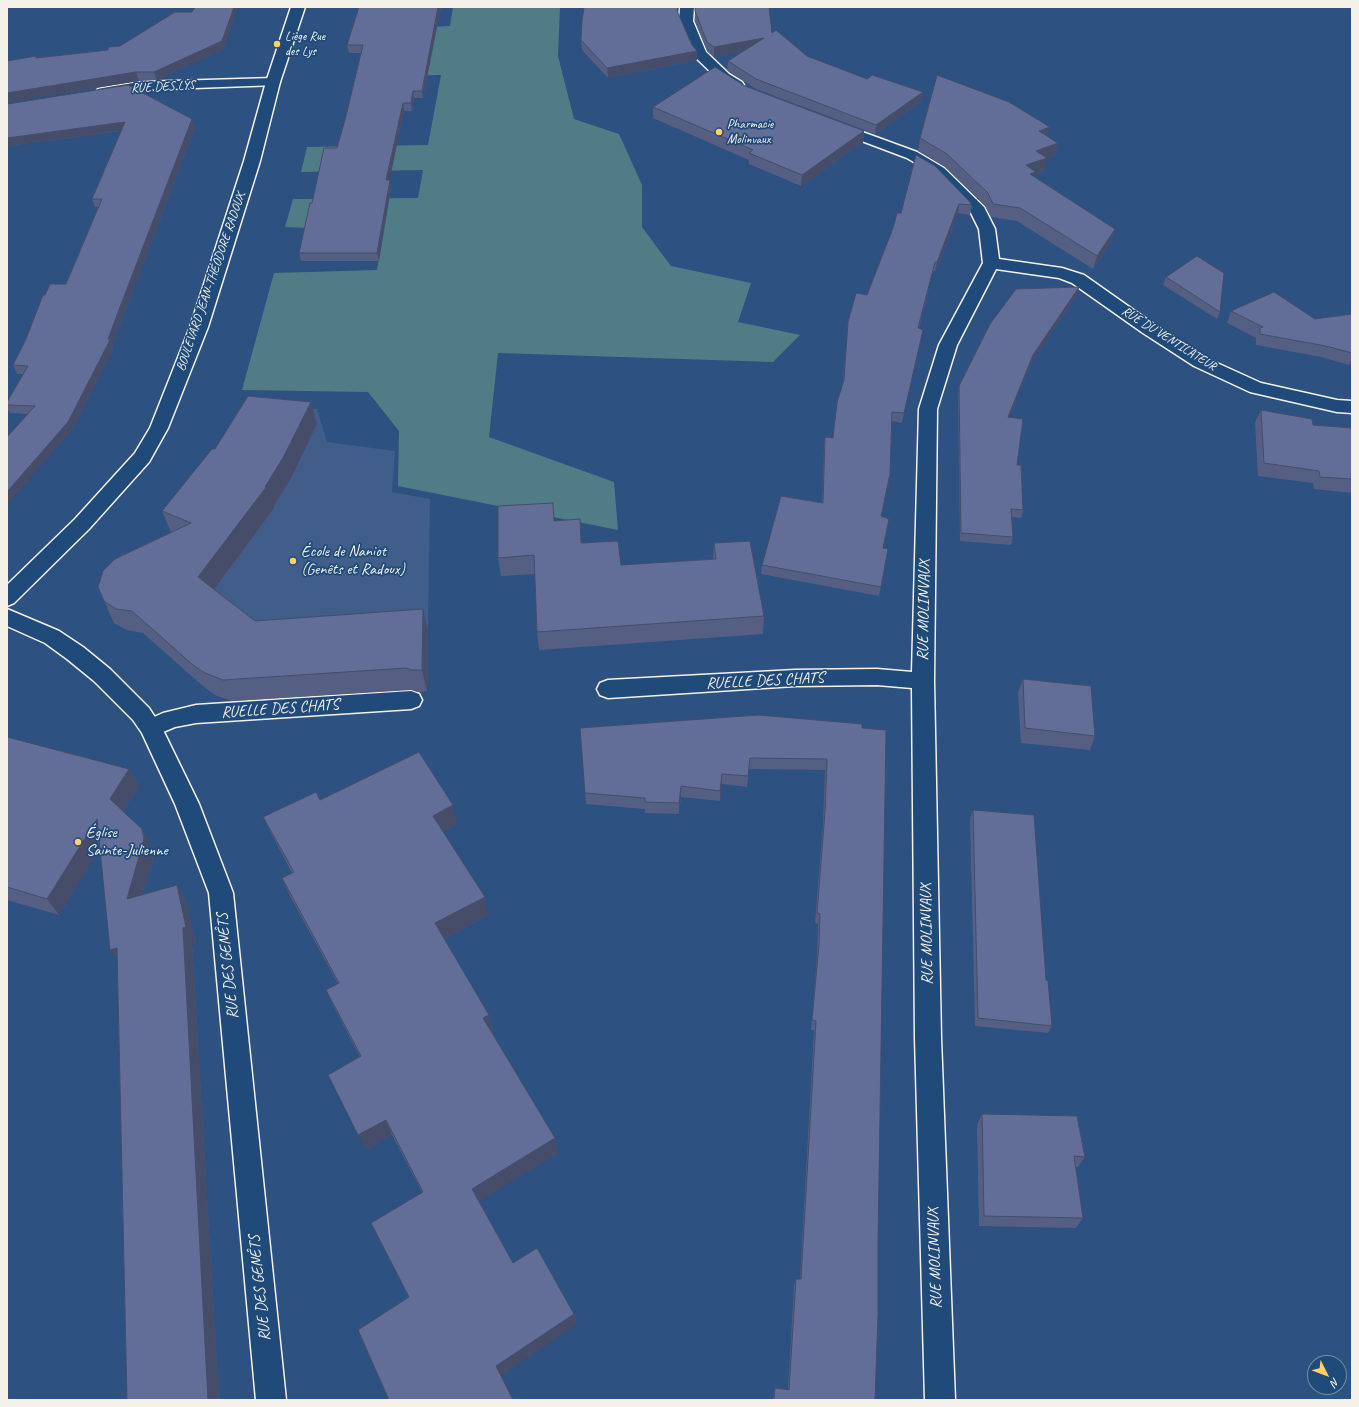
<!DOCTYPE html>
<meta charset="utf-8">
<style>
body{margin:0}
#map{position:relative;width:1359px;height:1407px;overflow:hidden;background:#2d5180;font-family:Caveat,sans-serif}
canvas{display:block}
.frame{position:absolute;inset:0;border:8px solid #f4f1e8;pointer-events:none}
.north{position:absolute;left:1307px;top:1355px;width:40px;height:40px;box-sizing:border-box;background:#1f4a7a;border:1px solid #748da6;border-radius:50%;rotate:132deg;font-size:11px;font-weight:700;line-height:16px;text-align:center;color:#f4f1e8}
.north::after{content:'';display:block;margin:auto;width:14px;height:18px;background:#ffd166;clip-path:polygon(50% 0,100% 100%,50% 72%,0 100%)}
</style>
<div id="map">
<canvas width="1359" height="1407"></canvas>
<div class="frame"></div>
<div class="north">N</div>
</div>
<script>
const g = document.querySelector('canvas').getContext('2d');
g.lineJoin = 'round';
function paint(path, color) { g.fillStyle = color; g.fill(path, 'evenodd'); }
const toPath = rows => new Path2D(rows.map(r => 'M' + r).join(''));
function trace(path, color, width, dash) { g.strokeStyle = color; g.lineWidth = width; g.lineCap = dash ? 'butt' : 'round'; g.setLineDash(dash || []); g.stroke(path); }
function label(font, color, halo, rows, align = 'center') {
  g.font = font + ' Caveat,sans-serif'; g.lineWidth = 3.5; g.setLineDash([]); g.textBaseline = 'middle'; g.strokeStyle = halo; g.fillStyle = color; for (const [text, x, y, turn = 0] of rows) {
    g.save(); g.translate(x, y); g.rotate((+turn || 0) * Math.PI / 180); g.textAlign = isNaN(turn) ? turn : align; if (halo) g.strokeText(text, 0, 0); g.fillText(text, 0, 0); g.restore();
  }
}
paint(toPath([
 [260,408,317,409,327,442,395,451,392,492,430,499,427,691,316,697,241,704,215,695,203,686,143,633,127,630,114,623,108,609,145,571]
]), '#415d89');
paint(toPath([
 [453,7,560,7,558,56,574,119,619,134,642,185,642,227,671,266,751,283,738,322,800,335,773,362,498,353,489,437,614,482,618,530,398,486,399,431,368,392,242,390,274,273,377,270,379,259,308,228,285,227,293,199,418,198,423,170,301,172,307,147,428,145,441,75,391,76,431,27,450,26]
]), '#507c85');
const service = toPath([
 [411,691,419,694,422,700,419,706,411,709,196,723,175,727,151,737,143,734,140,728,143,722,163,713,196,705,411,691]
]);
const minor = toPath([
 [680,7,694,7,693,21,706,52,729,74,742,82,744,85,742,88,737,89,732,88,719,80,695,57,679,21,680,7],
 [273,78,278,79,280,82,278,85,139,90,103,96,98,95,96,92,98,89,103,88,139,82,273,78],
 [835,122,917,152,944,168,984,207,995,229,999,259,1062,268,1084,275,1155,325,1206,358,1261,383,1337,400,1352,401,1352,413,1337,412,1250,392,1194,366,1143,333,1072,283,1059,278,996,269,957,345,937,409,934,681,941,1038,955,1400,925,1400,915,1038,912,688,877,685,795,686,608,698,600,695,597,689,600,683,608,680,795,670,877,669,912,672,919,409,939,345,983,263,979,229,969,209,934,174,907,158,830,129,828,126,830,123,835,122],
 [7,609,59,631,83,647,110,669,149,708,162,728,199,804,233,893,286,1400,256,1400,209,893,175,804,142,733,133,720,94,681,67,659,45,643,7,626,7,609]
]);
const tertiary = toPath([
 [291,7,305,7,280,82,260,161,208,327,168,428,149,462,89,529,14,603,7,606,7,585,75,519,135,453,150,428,190,327,244,161,266,82,291,7]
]);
trace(service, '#f4f1e8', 3);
trace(minor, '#f4f1e8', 3);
trace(tertiary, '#f4f1e8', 3);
paint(service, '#1f4a7a');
paint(minor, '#1f4a7a');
paint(tertiary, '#1f4a7a');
paint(toPath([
 [359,7,441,7,423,98,414,98,412,111,404,111,389,180,390,180,391,188,379,261,301,261,299,253,312,203,337,148,346,116,361,53,349,53,347,45],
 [679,7,678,13,697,60,608,78,582,50,581,40],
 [695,7,772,33,807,56,867,79,923,92,921,102,875,134,756,89,727,70,728,61,742,51,714,57,707,51,695,21],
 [224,49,157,80,139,81,7,102,7,61,37,58],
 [7,104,195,127,124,315,112,346,114,348,72,430,27,414,10,413,7,408,7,402,23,374,17,374,13,365,26,339,45,295,66,284,98,207,95,207,92,199,121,131,7,146],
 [653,107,864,131,863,143,801,186,749,164,749,160,653,118],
 [1048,137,1058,143,1055,156,1047,159,1044,171,1036,174,1035,177,1115,229,1111,242,1093,269,1017,221,991,217,985,206,945,167,918,151,920,138],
 [935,166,972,205,970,215,958,213,938,266,935,271,933,271,919,328,921,339,902,423,892,421,889,483,881,516,883,548,888,549,879,596,761,574,762,565,822,503,824,447,825,437,833,438,843,382,848,322,867,295,901,213],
 [1166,277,1220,312,1217,319,1163,285],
 [1079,287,1077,295,1031,363,1009,417,1017,465,1023,510,1021,518,1012,517,1013,537,1011,545,960,541,958,394,959,386],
 [1231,311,1315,319,1352,314,1352,365,1349,365,1321,357,1256,345,1256,338,1227,323],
 [311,402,317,424,291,478,274,506,274,508,214,590,255,621,423,609,428,631,427,691,417,692,411,690,232,701,215,695,203,686,143,633,127,630,114,623,104,601,171,532,162,511,215,449],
 [1261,410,1313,425,1352,428,1352,493,1314,489,1313,483,1258,476,1255,422],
 [555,521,582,543,621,565,713,559,714,543,764,616,763,634,539,650,537,632,535,574,501,576,498,558],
 [1023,679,1095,736,1090,750,1021,743,1018,693],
 [580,728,862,728,875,1400,773,1400,775,1388,788,1390,794,1286,796,1279,800,1279,814,1030,811,1030,817,955,818,924,815,923,823,823,825,770,749,769,747,787,722,784,720,801,681,797,679,814,645,813,645,809,586,804],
 [7,737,129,769,139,786,123,811,151,846,154,856,143,894,177,885,186,901,196,943,192,944,219,1400,127,1400,117,960,100,848,59,915,7,900],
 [320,800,458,824,443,832,489,915,444,939,489,1015,493,1031,492,1032,555,1138,558,1153,479,1201,513,1263,574,1314,577,1325,409,1297,422,1192,392,1135,366,1150,360,1057,334,1007,326,990,338,984,290,896,282,878,292,873,272,835,263,817],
 [973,810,1046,980,1052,1026,1048,1033,975,1026,970,818],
 [982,1114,1085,1157,1078,1167,1075,1167,1083,1218,1076,1228,979,1226,977,1125]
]), '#555f83');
paint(toPath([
 [234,7,238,7,224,49,157,80,154,72],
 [438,7,441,7,423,98,422,91],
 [764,38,764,47,714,57,714,47],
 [697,51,697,60,608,78,607,68],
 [136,72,139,81,7,102,7,93],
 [413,91,414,98,412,111,411,103],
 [923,92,921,102,875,134,876,125],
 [403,103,404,111,388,188,386,180],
 [192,119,195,127,124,315,112,346,114,348,72,430,7,505,7,492,108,339],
 [125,122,127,130,7,146,7,138],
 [1050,127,1047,140,1039,131],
 [864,131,863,143,801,186,802,175],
 [1058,143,1055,156,1047,159,1044,171,1036,174,1033,185,1026,165,1036,151],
 [390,180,391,188,379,261,377,253],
 [959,204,958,213,938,266,935,271,937,262],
 [1115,229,1111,242,1093,269,1097,256],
 [935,262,933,271,916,337,918,328],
 [1079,287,1077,295,1031,363,1006,425,1008,417,1033,355],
 [923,330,921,339,902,423,904,413],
 [1352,358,1352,365,1349,365],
 [311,402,317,424,291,478,274,506,274,508,207,599,198,577,265,487],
 [890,474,889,483,879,525,881,516],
 [423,609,428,631,427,691,422,670],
 [129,769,139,786,120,816,110,799],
 [722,774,722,784,720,801,720,791],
 [681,786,681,797,679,814,679,803],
 [453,805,458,824,438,835,433,816],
 [97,819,108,836,59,915,47,899],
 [142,829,151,846,154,856,137,915,127,899],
 [177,885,186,901,196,943,192,944,219,1400,208,1400,183,928],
 [485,897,489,915,440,941,435,923],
 [117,948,121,965,110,950],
 [489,1015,493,1031,488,1034,483,1018],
 [386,1120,392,1135,366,1150,358,1135],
 [555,1138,558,1153,477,1203,472,1189],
 [574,1314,577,1325,501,1376,496,1366]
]), '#454d6a');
const building = toPath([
 [195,7,234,7,222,41,154,72,136,72,7,93,7,61,36,56,36,58,108,50,108,47,120,46,175,12,192,12,195,7],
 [359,7,438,7,422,91,413,91,411,103,403,103,386,180,390,180,377,253,299,253,310,203,312,203,324,148,337,148,346,116,363,45,347,45,359,7],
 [584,7,678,7,677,11,692,45,697,51,607,68,581,40,582,21,584,7],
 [695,7,769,7,772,33,776,30,807,56,867,79,872,75,923,92,876,125,756,79,728,61,764,38,714,47,707,42,695,11,695,7],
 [715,67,745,86,864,131,802,175,749,153,753,150,653,107,715,67],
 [937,75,1009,102,1050,127,1039,131,1058,143,1036,151,1047,158,1026,165,1036,172,1030,174,1115,229,1097,256,1020,208,993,204,988,193,947,154,920,138,937,75],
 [128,85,192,119,120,307,108,339,110,340,68,422,7,492,7,437,35,406,7,405,7,402,28,366,13,365,26,339,43,295,45,295,50,284,66,284,102,199,92,199,125,122,7,138,7,104,128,85],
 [916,155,935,166,969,201,972,205,959,204,939,257,937,262,935,262,918,328,923,330,904,413,892,412,890,474,881,516,889,519,883,548,888,549,881,587,762,565,781,496,823,503,825,437,833,438,837,402,844,380,848,322,856,293,867,295,893,228,897,213,901,213,916,155],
 [1197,256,1224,273,1220,312,1166,277,1197,256],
 [1079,287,1033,355,1008,417,1023,419,1017,465,1021,465,1023,510,1011,509,1013,537,961,533,959,386,990,324,1016,289,1079,287],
 [1274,292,1315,319,1352,314,1352,353,1326,346,1260,334,1260,328,1263,327,1231,311,1274,292],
 [248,396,311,402,284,456,265,487,267,486,198,577,255,621,423,609,422,670,412,670,406,668,223,680,205,673,193,665,132,611,116,609,104,601,98,587,103,571,115,559,191,523,162,511,212,449,215,449,248,396],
 [1261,410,1312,419,1313,425,1352,428,1352,479,1320,477,1319,471,1264,463,1261,410],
 [553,503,554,521,580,519,581,543,618,541,621,565,716,559,714,543,750,541,764,616,537,632,534,555,498,558,498,506,553,503],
 [1023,679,1091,686,1095,736,1025,728,1023,679],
 [758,715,862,724,862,728,886,730,878,1242,878,1314,875,1400,774,1400,775,1388,789,1390,796,1279,801,1279,816,1021,812,1020,819,945,820,914,817,913,825,812,827,759,750,758,748,776,722,774,720,791,681,786,679,803,645,802,645,798,585,793,580,728,758,715],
 [7,737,129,769,110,799,142,829,144,839,127,899,177,885,186,927,183,928,208,1400,127,1400,117,948,110,950,97,819,47,899,7,887,7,737],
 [419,752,453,805,433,816,485,897,435,923,489,1015,483,1018,555,1138,472,1189,513,1263,537,1248,574,1314,496,1366,513,1400,389,1400,358,1330,409,1297,371,1223,423,1192,386,1120,358,1135,328,1075,361,1056,326,990,339,983,282,878,294,872,263,817,316,792,320,800,419,752],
 [973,810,1034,815,1046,980,1048,981,1052,1026,978,1018,973,810],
 [982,1114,1077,1116,1085,1157,1074,1156,1083,1218,984,1216,982,1114]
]);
paint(building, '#636e98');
trace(building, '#454d6a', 1);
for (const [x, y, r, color] of [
 [277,44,4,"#ffd166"],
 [719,132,4,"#ffd166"],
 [293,561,4,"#ffd166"],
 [78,842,4,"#ffd166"]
]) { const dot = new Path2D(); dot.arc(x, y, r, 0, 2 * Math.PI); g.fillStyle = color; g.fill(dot); trace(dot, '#1f4a7a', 1.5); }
label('13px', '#f4f1e8', '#1f4a7a', [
 ["Liège Rue",285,37],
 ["des Lys",285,52],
 ["Pharmacie",727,125],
 ["Molinvaux",727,140]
], 'left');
label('13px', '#f4f1e8', '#1f4a7a', [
 ["RUE DES LYS",163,87,-3],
 ["BOULEVARD JEAN-THÉODORE RADOUX",211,282,-71],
 ["RUE DU VENTILATEUR",1169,339,32]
]);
label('16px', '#f4f1e8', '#1f4a7a', [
 ["École de Naniot",301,552],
 ["(Genêts et Radoux)",301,570],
 ["Église",86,833],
 ["Sainte-Julienne",86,851]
], 'left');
label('16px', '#f4f1e8', '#1f4a7a', [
 ["RUE MOLINVAUX",924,610,-89],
 ["RUELLE DES CHATS",765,681,-3],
 ["RUELLE DES CHATS",280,709,-4],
 ["RUE MOLINVAUX",927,934,-91],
 ["RUE DES GENÊTS",228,966,-96],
 ["RUE MOLINVAUX",935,1258,-92],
 ["RUE DES GENÊTS",260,1288,-96]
]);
</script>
